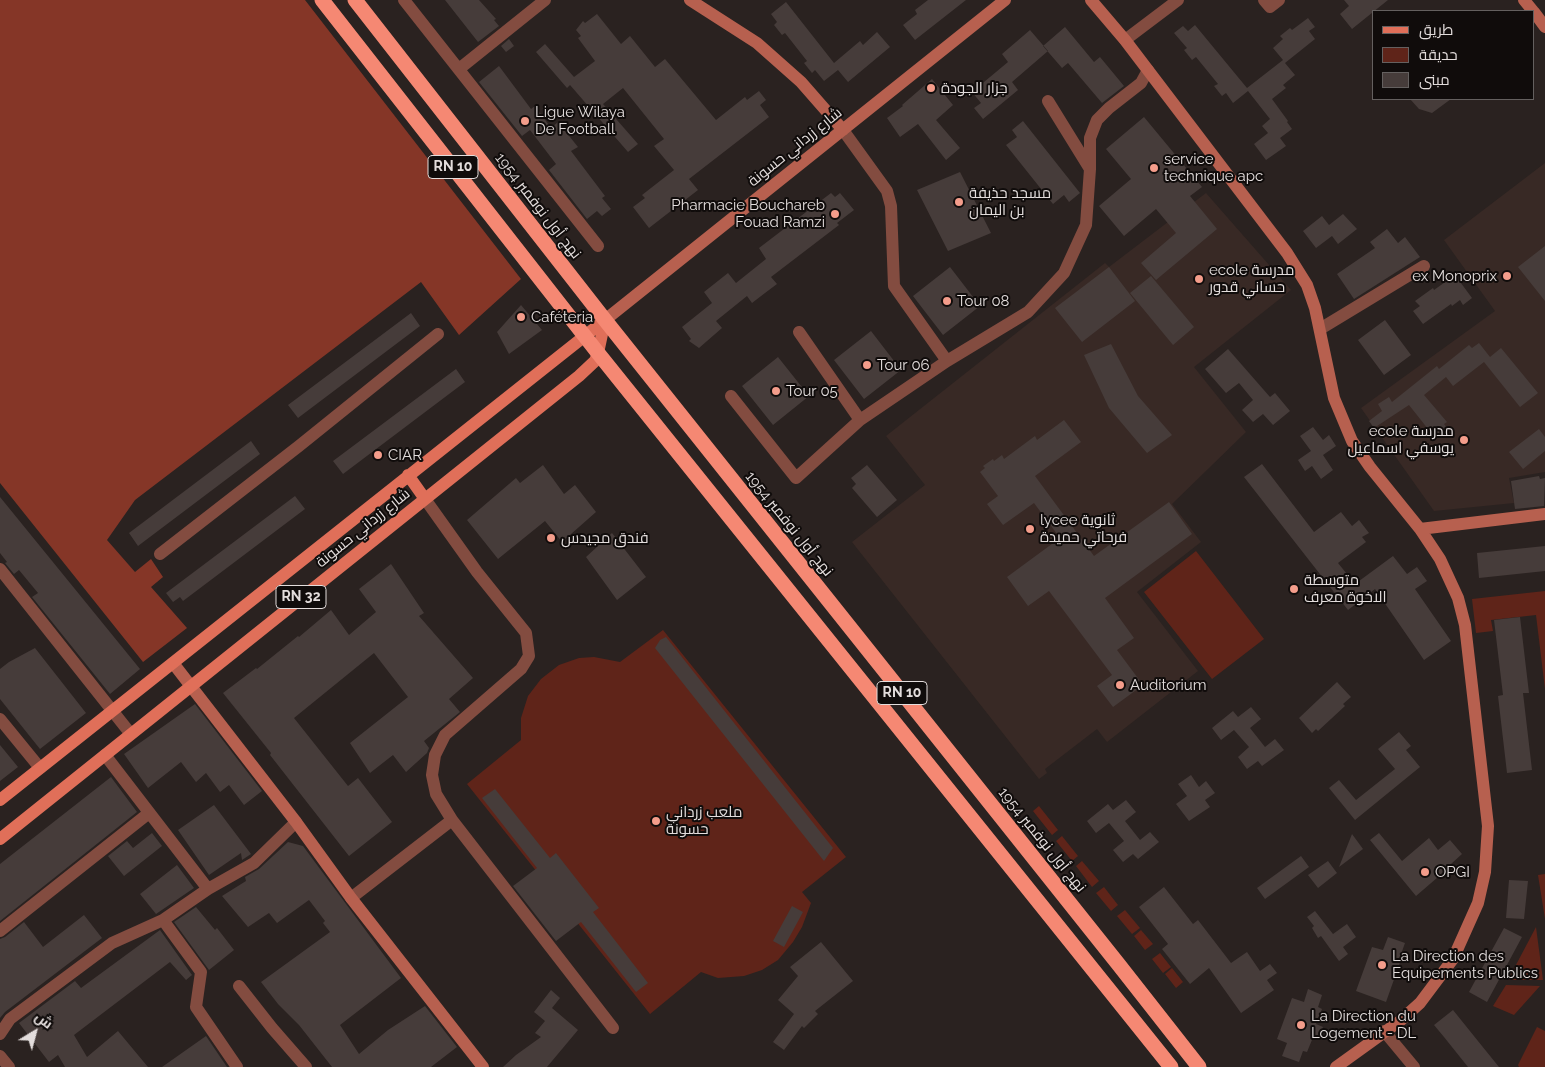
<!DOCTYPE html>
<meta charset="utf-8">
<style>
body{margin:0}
#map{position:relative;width:1545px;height:1067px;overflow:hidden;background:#2a2220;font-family:Raleway,Cairo,sans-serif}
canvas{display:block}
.legend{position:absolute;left:1372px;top:10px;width:162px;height:90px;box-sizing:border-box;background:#100c0b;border:1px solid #64605f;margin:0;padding:6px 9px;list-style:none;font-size:15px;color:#e3dddc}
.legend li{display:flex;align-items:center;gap:10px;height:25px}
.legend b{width:25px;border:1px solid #64605f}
.north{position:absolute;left:10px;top:1007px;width:50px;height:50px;-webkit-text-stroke:4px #100c0b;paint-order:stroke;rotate:37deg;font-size:14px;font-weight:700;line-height:20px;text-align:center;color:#e3dddc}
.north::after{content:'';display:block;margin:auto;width:18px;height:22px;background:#e3dddc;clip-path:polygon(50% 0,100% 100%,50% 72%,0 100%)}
</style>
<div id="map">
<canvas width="1545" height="1067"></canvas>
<ul class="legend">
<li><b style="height:6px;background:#e06f59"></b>طريق</li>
<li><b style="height:14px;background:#5f2419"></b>حديقة</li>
<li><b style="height:14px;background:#463c3a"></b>مبنى</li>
</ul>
<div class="north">ش</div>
</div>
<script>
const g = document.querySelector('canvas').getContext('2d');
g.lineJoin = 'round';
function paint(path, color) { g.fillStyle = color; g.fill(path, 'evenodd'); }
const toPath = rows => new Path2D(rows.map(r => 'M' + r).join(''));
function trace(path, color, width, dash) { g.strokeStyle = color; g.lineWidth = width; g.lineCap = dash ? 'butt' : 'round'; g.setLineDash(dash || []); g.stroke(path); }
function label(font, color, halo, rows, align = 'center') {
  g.font = font + ' Raleway,Cairo,sans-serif'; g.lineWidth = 4; g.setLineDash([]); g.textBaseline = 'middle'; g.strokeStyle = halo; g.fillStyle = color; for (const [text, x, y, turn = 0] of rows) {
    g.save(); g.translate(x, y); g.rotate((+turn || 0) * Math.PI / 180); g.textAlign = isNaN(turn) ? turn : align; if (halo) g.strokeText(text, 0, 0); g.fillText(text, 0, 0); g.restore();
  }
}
paint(toPath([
 [1545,163,1545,472,1509,478,1514,503,1434,511,1361,408,1495,311,1444,240],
 [1206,193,1291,290,1194,367,1246,432,1172,504,1201,542,1137,592,1198,671,1107,742,1097,729,1045,769,1047,773,1039,779,852,542,925,485,886,436,1105,263,1109,267]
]), '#382925');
paint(toPath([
 [1196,551,1264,639,1212,679,1144,592],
 [1545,591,1545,689,1536,615,1491,620,1493,631,1476,633,1472,599],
 [663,630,846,857,802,892,811,903,802,927,793,942,778,960,762,970,744,976,718,978,701,972,650,1014,467,784,521,740,521,718,528,696,541,679,559,665,579,658,594,657,620,662],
 [1039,806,1058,830,1052,835,1033,811],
 [1062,836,1078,856,1072,861,1056,841],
 [1082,861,1099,881,1092,887,1076,866],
 [1545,874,1545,919,1538,875],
 [1104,887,1118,905,1111,911,1096,893],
 [1125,910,1140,928,1132,934,1117,916],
 [1536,927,1543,980,1508,980],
 [1141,930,1153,944,1145,950,1134,936],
 [1160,953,1171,967,1163,973,1152,959],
 [1172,968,1183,982,1176,988,1165,974],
 [1506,985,1540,986,1514,1015,1493,1006],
 [1537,1027,1545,1031,1545,1067,1519,1067,1518,1065]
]), '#5f2419');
paint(toPath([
 [0,0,305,0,521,279,459,335,421,282,135,500,107,540,135,572,151,559,163,577,151,587,187,628,143,662,0,483]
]), '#853627');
paint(toPath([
 [445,0,479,0,496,19,494,20,499,26,478,42],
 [928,0,966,0,915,40,903,25,917,14,915,10],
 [1344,0,1388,0,1352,29,1340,14,1349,6],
 [786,2,834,63,860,41,863,45,877,32,890,47,848,82,838,70,824,81,815,70,812,73,804,63,807,61,785,33,782,35,774,25,777,22,771,14],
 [597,14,621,44,630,36,655,67,665,59,716,120,745,97,747,100,759,91,766,100,760,105,769,117,689,179,698,190,649,228,633,207,645,198,642,195,674,170,654,146,664,139,623,88,603,104,638,144,628,152,570,85,567,88,536,52,545,44,574,77,595,61,578,38,581,36,576,30,583,21,585,23],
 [1308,18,1315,27,1309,31,1315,39,1285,63,1295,75,1283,85,1286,88,1272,99,1288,121,1287,122,1292,129,1280,138,1286,146,1266,160,1254,144,1268,133,1262,126,1270,119,1248,91,1233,103,1226,93,1222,96,1214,86,1218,84,1196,57,1192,60,1184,50,1187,48,1174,33,1183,26,1188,31,1195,25,1247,88,1283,60,1273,48,1283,39,1280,36,1290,28,1292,30],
 [1065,27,1094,62,1100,57,1124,86,1102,103,1068,63,1062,68,1043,46],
 [1030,30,1048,51,1012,82,1018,90,983,119,974,108,981,103,972,92,1008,62,1002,54],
 [509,39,514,46,506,52,501,46],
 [499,66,531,109,535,106,551,128,558,122,578,147,571,151,605,196,602,198,611,209,602,216,597,211,587,219,549,170,556,164,530,130,522,136,479,82],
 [932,79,953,105,936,120,960,148,946,160,918,124,900,137,887,118,903,106,902,105],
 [1410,99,1451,99,1432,113,1419,109],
 [1144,117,1202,187,1190,196,1217,229,1156,280,1141,263,1176,233,1156,209,1124,236,1099,206,1131,179,1106,149],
 [1023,121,1080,193,1069,202,1064,195,1053,204,1006,145,1017,137,1012,130],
 [960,172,991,233,948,251,917,190],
 [831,193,835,197,840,193,854,210,837,223,839,225,771,277,777,284,765,293,752,303,747,296,716,321,722,328,699,348,689,341,691,339,682,327,712,303,704,292,728,273,736,283,766,259,759,248],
 [1343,214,1357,229,1338,244,1332,236,1316,248,1303,231,1322,216,1329,225],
 [1387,229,1398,243,1405,237,1420,257,1354,299,1337,274,1375,248,1370,242],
 [1545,246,1545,301,1518,267],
 [950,267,980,306,943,335,913,296],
 [1109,267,1135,301,1082,342,1055,308],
 [1455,275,1472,298,1463,305,1460,300,1452,306,1451,304,1423,324,1413,311,1420,306,1415,301,1433,288,1434,290],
 [1151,276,1194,327,1173,345,1130,293],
 [521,305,542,330,509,354,497,332],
 [411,313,420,326,298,418,288,405],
 [1385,320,1411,355,1384,375,1358,340],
 [871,331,901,370,864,399,834,360],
 [1479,343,1490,357,1501,348,1538,393,1520,407,1484,362,1453,386,1446,377,1424,395,1447,422,1444,424,1447,428,1437,436,1434,432,1432,434,1409,405,1374,428,1369,421,1382,411,1378,404,1389,397,1392,402,1437,366,1439,369,1469,345,1472,348],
 [1111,344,1138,396,1172,435,1147,453,1109,408,1084,355],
 [1228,349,1270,397,1275,393,1290,411,1273,425,1263,414,1253,422,1242,410,1253,400,1239,383,1226,393,1205,369],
 [778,357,809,396,773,425,742,386],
 [456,369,465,382,343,474,333,461],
 [1064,420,1081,442,1035,476,1094,556,1169,502,1192,534,1105,598,1134,638,1117,650,1143,685,1113,707,1097,686,1112,675,1049,591,1028,606,1007,577,1060,538,1034,503,1003,525,987,504,998,496,980,472,985,468,983,466,993,459,994,461,1002,455,1004,459,1035,436,1037,440],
 [1313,427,1323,440,1329,435,1336,446,1323,455,1333,470,1321,479,1312,466,1305,471,1298,460,1311,451,1300,436],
 [1539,429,1545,437,1545,451,1523,469,1509,452],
 [251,441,260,454,138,546,129,533],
 [1262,464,1314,532,1341,512,1352,526,1359,520,1369,533,1362,537,1366,542,1338,563,1355,584,1393,556,1407,574,1417,567,1427,581,1415,589,1451,641,1424,660,1375,589,1348,610,1244,477],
 [543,465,564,494,575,485,596,512,562,542,545,521,498,559,467,520,516,478,520,483],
 [867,465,897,500,877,517,852,488,856,484,851,478],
 [1539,476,1540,479,1545,478,1544,506,1515,509,1511,481],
 [295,496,305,509,183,601,180,597,173,602,166,593],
 [0,497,140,669,110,694,32,597,38,593,19,570,14,574,5,563,7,562,0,553],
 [612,533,646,577,617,600,586,557],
 [1545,546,1545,571,1479,578,1477,553],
 [391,564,424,613,419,616,473,678,449,699,460,712,424,741,429,748,427,753,406,772,393,755,370,773,350,743,408,697,374,653,294,718,348,786,358,778,392,822,349,856,270,755,271,753,223,693,256,668,257,669,298,636,299,637,331,610,349,635,376,612,359,589],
 [1520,617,1529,693,1523,693,1532,770,1507,773,1498,696,1503,695,1494,620],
 [666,637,833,848,824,861,655,648,660,640],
 [35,648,86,713,40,749,0,699,0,669,9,662],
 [1337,682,1351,697,1343,704,1345,706,1318,731,1316,729,1312,733,1299,718],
 [195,704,262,791,244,805,229,785,220,792,206,773,196,782,181,762,148,788,124,754],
 [1251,707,1261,719,1250,728,1265,747,1275,739,1284,750,1262,766,1258,761,1247,769,1238,757,1249,747,1234,730,1221,740,1212,728,1233,711,1238,717],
 [1399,732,1411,746,1406,750,1420,767,1355,820,1329,788,1339,780,1356,800,1395,769,1378,749],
 [0,745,18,767,0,781],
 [1191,775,1199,787,1206,781,1215,793,1205,800,1210,807,1189,821,1176,804,1187,796,1178,784],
 [111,777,137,812,0,921,0,864],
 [495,789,550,858,556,853,599,908,593,912,648,983,636,992,581,922,556,941,513,886,537,868,482,798],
 [1126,800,1136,812,1125,821,1140,840,1150,832,1159,842,1138,859,1133,854,1123,862,1113,850,1124,841,1109,823,1096,833,1087,821,1108,804,1113,810],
 [214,805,251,854,242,860,241,853,209,875,178,830],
 [152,833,162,846,124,876,108,856,127,841,133,848],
 [1379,833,1402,861,1429,838,1438,850,1450,840,1462,854,1451,864,1452,865,1416,896,1370,840],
 [1352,834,1363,849,1339,867],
 [288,842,303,846,401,978,340,1025,359,1054,388,1030,425,1006,457,1047,431,1067,332,1067,299,1025,278,1004,261,982,330,932,323,923,325,921,309,900,277,923,269,913,248,927,222,896,246,881,245,877,259,869],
 [1301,856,1309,867,1265,899,1257,888],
 [1328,861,1337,873,1318,888,1308,875],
 [177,865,194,888,156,914,140,894],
 [1509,880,1528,881,1524,919,1506,918],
 [1164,887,1193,924,1198,920,1231,963,1247,952,1260,971,1270,964,1277,973,1267,980,1274,990,1241,1013,1209,968,1190,984,1162,949,1168,944,1139,907],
 [792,906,803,912,784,947,773,941],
 [196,907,215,930,217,928,234,950,209,970,174,922],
 [1315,911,1333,934,1347,924,1356,937,1343,947,1348,954,1339,961,1321,936,1318,938,1312,928,1314,926,1307,917],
 [84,915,102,938,5,1012,0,1018,0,939,5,937,24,922,43,947],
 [1504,928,1522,937,1487,1002,1469,992],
 [160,930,192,975,186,980,170,962,74,1035,87,1057,118,1031,148,1067,65,1067,58,1055,49,1062,19,1023,75,981,81,988],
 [1388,937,1405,943,1400,957,1402,957,1386,1002,1356,991,1372,947,1383,950],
 [821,942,853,981,815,1011,818,1014,804,1028,802,1026,784,1050,773,1042,794,1014,778,1000,798,976,790,967],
 [1308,989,1322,995,1318,1007,1322,1009,1316,1024,1323,1027,1319,1037,1314,1035,1307,1052,1303,1051,1299,1062,1282,1056,1287,1043,1277,1039,1292,998,1304,1002],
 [551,990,560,998,552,1008,578,1030,547,1067,503,1067,516,1055,541,1037,535,1033,545,1021,534,1012],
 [1453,1010,1482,1046,1499,1067,1468,1067,1444,1037,1434,1025],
 [206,1036,227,1067,162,1067]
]), '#463c3a');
trace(toPath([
 [404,0,598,246],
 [1264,0,1270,7,1279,0],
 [1125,40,1178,0],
 [459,69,545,0],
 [1090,169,1090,138,1097,120,1109,108,1141,83,1148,70],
 [1320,329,1424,266],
 [799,332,860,420],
 [947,361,1028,312,1064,273,1086,225,1090,169,1048,101],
 [731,396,796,478,860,420,947,361,894,286,891,206,887,191,843,130],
 [425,499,477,572,526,633,529,656,521,669,445,735,435,755,432,775,436,794,452,820,613,1028],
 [160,554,299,446,438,334],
 [0,569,130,733],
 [0,719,40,768],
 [105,755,208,889],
 [351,898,452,820],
 [163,920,201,972,196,1007,237,1067],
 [0,931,149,813],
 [239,986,272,1028,306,1067],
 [1384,1031,1414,1067],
 [0,1034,10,1019,112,943,163,920,208,889,254,863,296,822],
 [0,1056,9,1067]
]), '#834c40', 12);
trace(toPath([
 [690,0,757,43,801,82,843,130],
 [1091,0,1125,40,1287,253,1307,285,1315,308,1334,398,1352,441,1370,467,1420,529,1440,559,1458,598,1465,625,1488,826,1485,872,1478,903,1453,959,1420,1003,1400,1021,1336,1067],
 [1524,0,1533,11],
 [1534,12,1545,27],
 [605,320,1005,0],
 [1420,529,1545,514],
 [173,663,296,822,351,898,483,1067]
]), '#b7604f', 12);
trace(toPath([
 [408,475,425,499],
 [0,800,605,320],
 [0,839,579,376,595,361,598,353,605,320]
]), '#e06f59', 12);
trace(toPath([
 [322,0,598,353,1171,1067],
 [355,0,605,320,1119,965,1199,1067]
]), '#f58873', 15);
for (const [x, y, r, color] of [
 [931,88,5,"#f49d8b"],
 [525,121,5,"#f49d8b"],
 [1154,168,5,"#f49d8b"],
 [959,202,5,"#f49d8b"],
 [835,214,5,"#f49d8b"],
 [1507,276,5,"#f49d8b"],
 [1199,279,5,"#f49d8b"],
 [947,301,5,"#f49d8b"],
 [521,317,5,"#f49d8b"],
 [867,365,5,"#f49d8b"],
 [776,391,5,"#f49d8b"],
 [1464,440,5,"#f49d8b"],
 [378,455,5,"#f49d8b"],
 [1030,529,5,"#f49d8b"],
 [551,538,5,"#f49d8b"],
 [1294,589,5,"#f49d8b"],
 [1120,685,5,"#f49d8b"],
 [656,821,5,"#f49d8b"],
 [1425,872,5,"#f49d8b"],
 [1382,965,5,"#f49d8b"],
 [1301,1025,5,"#f49d8b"]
]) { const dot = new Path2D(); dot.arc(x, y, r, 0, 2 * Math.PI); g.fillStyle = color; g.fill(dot); trace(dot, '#100c0b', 2); }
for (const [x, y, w] of [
 [453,167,50],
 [301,597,50],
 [902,693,50]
]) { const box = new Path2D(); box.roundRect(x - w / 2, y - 11.5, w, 23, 4); g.fillStyle = '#100c0b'; g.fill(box); trace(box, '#e3dddc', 1); }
label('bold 14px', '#e3dddc', null, [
 ["RN 10",453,167],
 ["RN 32",301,597],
 ["RN 10",902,693]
]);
label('15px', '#e3dddc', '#100c0b', [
 ["جزار الجودة",941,88],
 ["Ligue Wilaya",535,112],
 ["De Football",535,129],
 ["service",1164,159],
 ["technique apc",1164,176],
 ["مسجد حذيفة",969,193],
 ["بن اليمان",969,210],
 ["Pharmacie Bouchareb",825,205,"right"],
 ["Fouad Ramzi",825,222,"right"],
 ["ecole مدرسة",1209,270],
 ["حساني قدور",1209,287],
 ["ex Monoprix",1497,276,"right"],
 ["Tour 08",957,301],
 ["Caféteria",531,317],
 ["Tour 06",877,365],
 ["Tour 05",786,391],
 ["ecole مدرسة",1454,431,"right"],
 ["يوسفي اسماعيل",1454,448,"right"],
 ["CIAR",388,455],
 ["lycee ثانوية",1040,520],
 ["فرحاتي حميدة",1040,537],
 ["فندق مجيدس",561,538],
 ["متوسطة",1304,580],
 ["الاخوة معرف",1304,597],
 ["Auditorium",1130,685],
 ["ملعب زرداني",666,812],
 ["حسونة",666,829],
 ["OPGI",1435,872],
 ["La Direction des",1392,956],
 ["Equipements Publics",1392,973],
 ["La Direction du",1311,1016],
 ["Logement - DL",1311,1033]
], 'left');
label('15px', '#e3dddc', '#100c0b', [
 ["شارع زرداني حسونة",795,147,-39],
 ["نهج أول نوفمبر 1954",538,206,52],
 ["نهج أول نوفمبر 1954",789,524,51],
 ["شارع زرداني حسونة",363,528,-39],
 ["نهج أول نوفمبر 1954",1042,840,51]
]);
</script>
